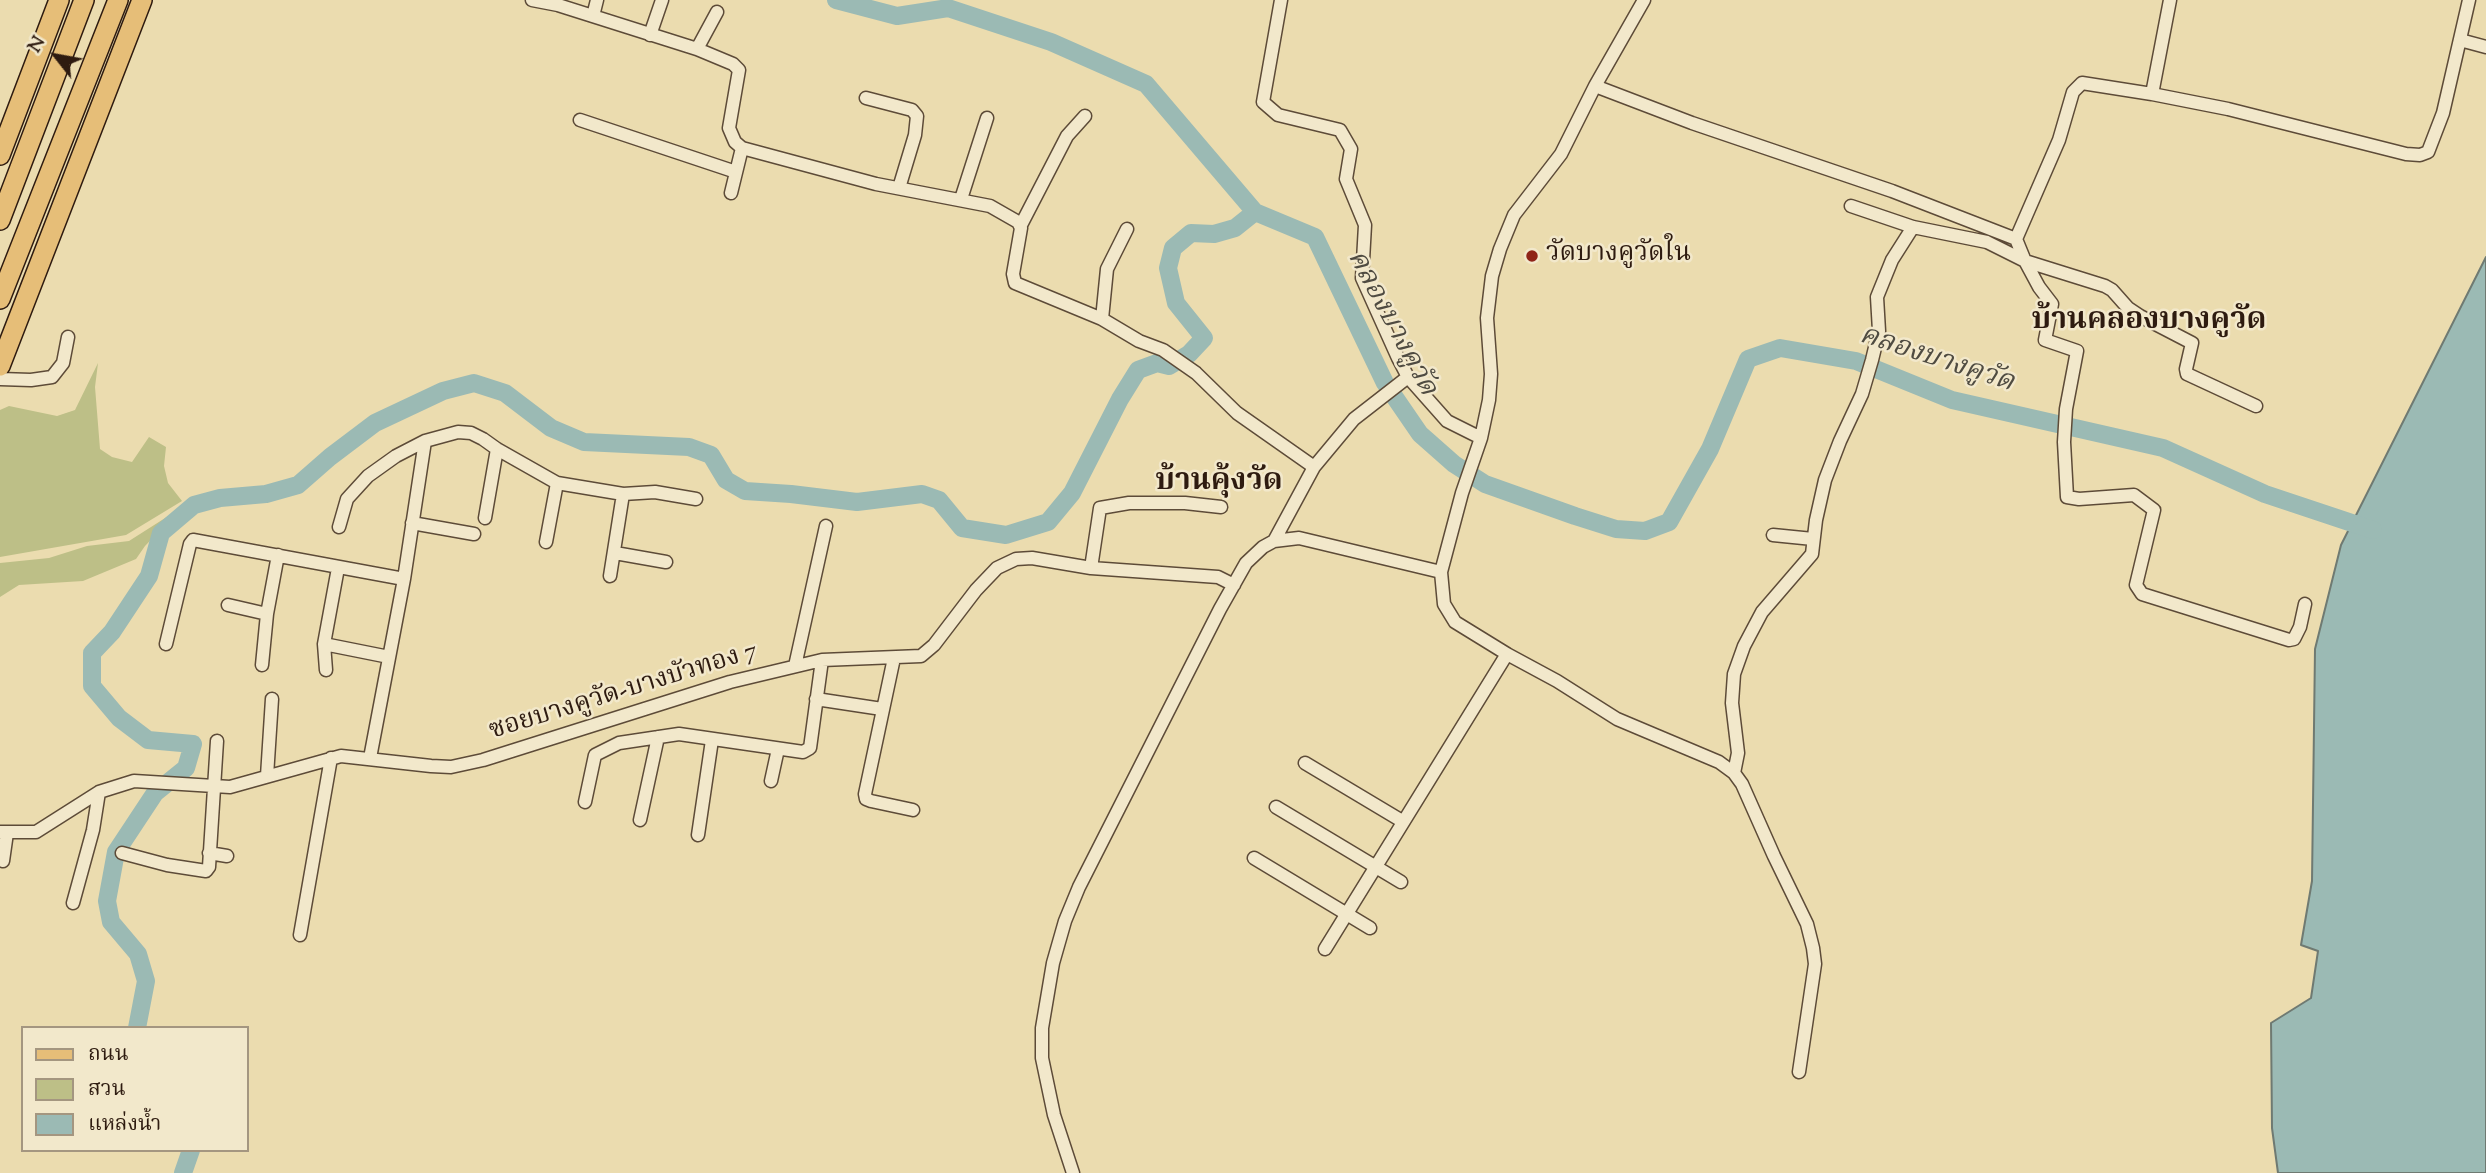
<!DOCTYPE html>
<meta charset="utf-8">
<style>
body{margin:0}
#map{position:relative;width:2486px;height:1173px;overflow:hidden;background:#ebdcaf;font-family:"Sorts Mill Goudy","Noto Serif Thai",serif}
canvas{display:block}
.legend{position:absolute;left:21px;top:1026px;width:228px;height:126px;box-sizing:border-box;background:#f2e8cb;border:2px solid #a49680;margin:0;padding:9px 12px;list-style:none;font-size:21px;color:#2e1b10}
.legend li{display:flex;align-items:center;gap:14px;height:35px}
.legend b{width:35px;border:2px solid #a49680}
.north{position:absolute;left:21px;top:21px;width:70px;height:70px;-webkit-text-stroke:5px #f2e8cb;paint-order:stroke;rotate:301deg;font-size:19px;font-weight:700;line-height:28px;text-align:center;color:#2e1b10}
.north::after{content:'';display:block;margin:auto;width:24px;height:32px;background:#2e1b10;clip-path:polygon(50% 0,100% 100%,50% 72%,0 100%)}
</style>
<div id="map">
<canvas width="2486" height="1173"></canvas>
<ul class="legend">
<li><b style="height:9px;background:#e6be78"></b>ถนน</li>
<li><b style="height:19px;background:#bdbf87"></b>สวน</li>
<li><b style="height:19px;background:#9bbab4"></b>แหล่งน้ำ</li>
</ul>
<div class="north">N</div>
</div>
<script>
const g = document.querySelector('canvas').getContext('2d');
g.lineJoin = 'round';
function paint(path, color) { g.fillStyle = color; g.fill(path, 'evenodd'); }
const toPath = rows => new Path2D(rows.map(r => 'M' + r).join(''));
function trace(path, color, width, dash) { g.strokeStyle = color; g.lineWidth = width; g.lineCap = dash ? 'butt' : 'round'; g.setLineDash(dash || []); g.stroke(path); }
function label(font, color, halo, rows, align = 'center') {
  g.font = font + ' "Sorts Mill Goudy","Noto Serif Thai",serif'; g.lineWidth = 5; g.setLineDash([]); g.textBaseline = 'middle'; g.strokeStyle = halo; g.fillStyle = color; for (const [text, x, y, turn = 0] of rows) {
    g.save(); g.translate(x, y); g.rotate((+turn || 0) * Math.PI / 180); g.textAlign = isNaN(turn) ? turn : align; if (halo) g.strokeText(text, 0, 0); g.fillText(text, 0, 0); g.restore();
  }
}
paint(toPath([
 [98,363,95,387,100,449,112,457,132,462,149,437,166,447,164,466,168,483,182,501,126,535,0,557,0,410,9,406,57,416,75,410],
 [184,506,145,546,136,559,83,581,19,585,0,597,0,563,49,558,87,546,129,541]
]), '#bdbf87');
const water = toPath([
 [2486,257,2486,1173,2278,1173,2272,1128,2271,1023,2311,998,2318,951,2301,945,2312,881,2315,649,2341,545,2486,257]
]);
paint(water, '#9bbab4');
trace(water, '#6f7a72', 2);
trace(toPath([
 [836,0,897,16,948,8,1051,42,1146,84,1255,212,1315,237,1385,383,1420,434,1454,464,1485,484,1575,516,1616,529,1645,531,1669,522,1710,449,1748,359,1780,348,1856,361,1952,400,2163,448,2265,494,2373,530],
 [137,1028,146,981,138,954,111,922,107,901,116,852,155,793,186,768,193,744,148,740,119,718,92,686,92,653,112,632,149,576,161,533,194,505,220,498,266,494,298,485,330,457,375,423,443,391,474,383,505,393,551,428,584,442,689,447,711,455,726,480,745,491,791,494,857,502,922,494,939,500,962,528,1006,535,1048,522,1072,493,1120,399,1138,370,1157,363,1169,366,1189,354,1204,338,1176,303,1168,268,1173,248,1191,233,1214,234,1235,228,1255,212],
 [183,1173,191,1150]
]), '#9bbab4', 18);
const street = toPath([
 [532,0,558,5,697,49,733,64,739,70,729,128,735,142,742,148,876,184,990,206,1018,222,1021,228,1013,274,1015,283,1102,319,1139,341,1163,350,1196,373,1237,413,1314,467],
 [1281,0,1263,102,1278,115,1340,130,1351,149,1346,179,1365,225,1362,278,1398,358,1408,377,1447,421,1481,438],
 [1644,0,1595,86,1561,154,1514,215,1500,249,1492,276,1487,318,1491,374,1489,400,1481,438,1462,493,1441,572,1444,604,1455,622,1507,654,1557,681,1617,719,1719,762,1734,773,1742,784,1774,856,1807,924,1813,948,1815,964,1799,1072],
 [593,16,597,0],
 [650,35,662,0],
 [2460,40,2486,47],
 [697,49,717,12],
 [1595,86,1692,123,1892,191,2016,239,2025,261,2105,286,2112,290,2128,308,2140,316,2192,343,2186,369,2187,374,2256,406],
 [2152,94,2170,0],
 [866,98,912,110,917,116,915,135,899,188],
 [580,120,736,172],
 [731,193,742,148],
 [961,199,987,118],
 [1851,206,1913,227,1987,242,2025,261,2039,287,2052,304,2045,340,2077,351,2066,409,2064,442,2067,497,2079,499,2134,495,2154,510,2136,585,2142,594,2289,640,2294,639,2300,627,2305,604],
 [1021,225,1067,136,1085,116],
 [2016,239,2059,140,2073,92,2082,83,2152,94,2228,109,2406,154,2420,155,2428,152,2443,113,2469,0],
 [1102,319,1107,269,1127,229],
 [0,379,31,380,52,377,63,363,68,337],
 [485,518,497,449],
 [412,523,474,534],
 [339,527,347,499,368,476,396,456,425,441,458,432,471,433,483,439,497,449,557,483,623,494,655,492,696,499],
 [1773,535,1813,539],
 [1274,541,1314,467,1354,419,1408,377],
 [546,542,557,483],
 [615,553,666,562],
 [1091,568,1100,508,1129,503,1185,503,1221,507],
 [610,576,623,494],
 [228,605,267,614],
 [166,644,190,544,193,540,404,579],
 [324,644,389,657],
 [894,658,865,794,866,799,871,801,913,810],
 [262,665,267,614,278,555],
 [795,666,826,526],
 [326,670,324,644,338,568],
 [816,699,882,709],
 [370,758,404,579,425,441],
 [1305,763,1402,821],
 [1734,773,1738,753,1732,703,1734,674,1744,646,1762,612,1812,554,1816,520,1825,480,1840,441,1862,394,1872,360,1879,331,1877,297,1892,260,1913,227],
 [267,776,272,699],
 [771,781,778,749],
 [585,802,595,755,619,743,679,734,803,752,810,748,822,660],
 [1276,807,1401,882],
 [640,820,658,737],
 [0,832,36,832,99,792,134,781,230,787,341,756,431,766,451,767,483,760,730,682,822,660,921,656,934,645,976,590,997,568,1016,559,1032,558,1091,568,1218,577,1234,585],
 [698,835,712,740],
 [122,853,167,865,206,871,209,867,217,741],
 [209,853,227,856],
 [1254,858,1370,928],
 [3,861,7,833],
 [73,903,93,830,99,792],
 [300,935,331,758],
 [1325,949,1507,654],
 [1073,1173,1054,1115,1042,1058,1042,1028,1053,963,1065,921,1079,887,1220,609,1246,563,1263,547,1274,541,1299,538,1441,572]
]);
const primary = toPath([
 [0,155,59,0],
 [0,220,84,0],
 [0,299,118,0],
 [0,366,142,0]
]);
trace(street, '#5d4b38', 15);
trace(primary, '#2e1b10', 22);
trace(street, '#f2e8cb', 12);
trace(primary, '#e6be78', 19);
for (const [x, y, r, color] of [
 [1532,256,7,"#8f2418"]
]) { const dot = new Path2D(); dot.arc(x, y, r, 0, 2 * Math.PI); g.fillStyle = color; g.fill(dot); trace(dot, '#f2e8cb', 2.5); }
label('26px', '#2e1b10', '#f2e8cb', [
 ["วัดบางคูวัดใน",1546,256]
], 'left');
label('26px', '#2e1b10', '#f2e8cb', [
 ["ซอยบางคูวัด-บางบัวทอง 7",624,693,-17]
]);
label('italic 28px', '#4f4b41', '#f2e8cb', [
 ["คลองบางคูวัด",1390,324,62],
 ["คลองบางคูวัด",1936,361,18]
]);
label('bold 30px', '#2e1b10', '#f2e8cb', [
 ["บ้านคลองบางคูวัด",2149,323],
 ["บ้านคุ้งวัด",1219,484]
]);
</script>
